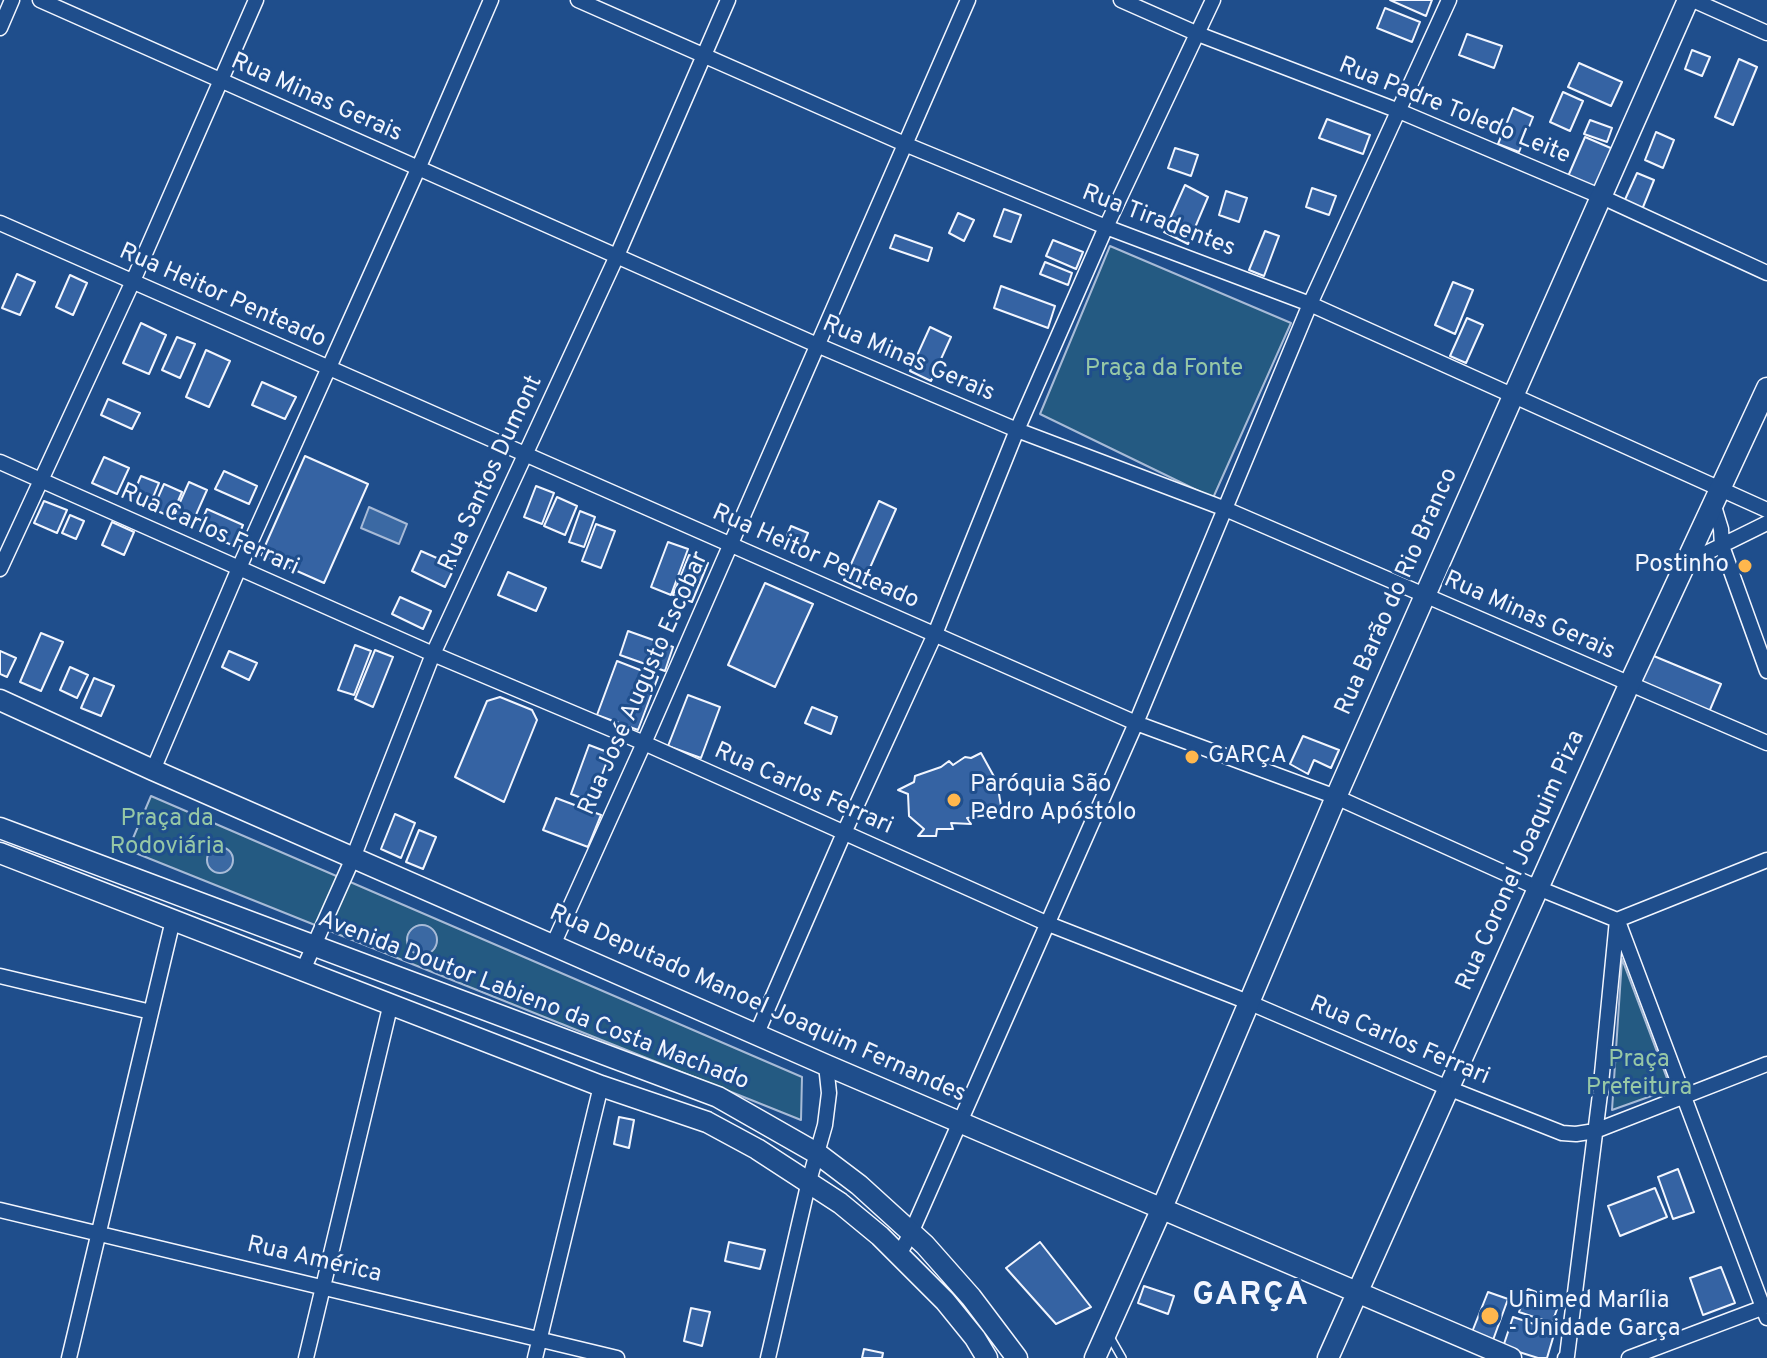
<!DOCTYPE html>
<meta charset="utf-8">
<style>
body{margin:0}
canvas{display:block;background:#1f4e8c}
</style>
<canvas width="1767" height="1358"></canvas>
<script>
const g = document.querySelector('canvas').getContext('2d');
g.lineJoin = 'round';
function paint(path, color) { g.fillStyle = color; g.fill(path, 'evenodd'); }
const toPath = rows => new Path2D(rows.map(r => 'M' + r).join(''));
function trace(path, color, width, dash) { g.strokeStyle = color; g.lineWidth = width; g.lineCap = dash ? 'butt' : 'round'; g.setLineDash(dash || []); g.stroke(path); }
function label(font, color, halo, rows, align = 'center') {
  g.font = font + ' Overpass,sans-serif'; g.lineWidth = 6; g.setLineDash([]); g.textBaseline = 'middle'; g.strokeStyle = halo; g.fillStyle = color; for (const [text, x, y, turn = 0] of rows) {
    g.save(); g.translate(x, y); g.rotate((+turn || 0) * Math.PI / 180); g.textAlign = isNaN(turn) ? turn : align; if (halo) g.strokeText(text, 0, 0); g.fillText(text, 0, 0); g.restore();
  }
}
const green = toPath([
 [1110,246,1291,323,1213,498,1040,414,1110,246],
 [151,796,802,1077,801,1120,128,850,151,796],
 [1622,959,1671,1089,1612,1110,1622,959]
]);
paint(green, '#245a82');
trace(green, '#a8bbd7', 2);
const water = toPath([
 [369,507,407,524,399,544,361,528,369,507],
 '207 860a13 13 0 1 1 26 0a13 13 0 1 1-26 0Z',
 '407 940a15 15 0 1 1 30 0a15 15 0 1 1-30 0Z'
]);
paint(water, '#3b69a3');
trace(water, '#a8bbd7', 2);
const building = toPath([
 [1390,0,1432,0,1426,16,1390,0],
 [1385,8,1420,22,1412,42,1377,28,1385,8],
 [1467,34,1502,46,1494,68,1459,55,1467,34],
 [1692,50,1710,57,1702,76,1685,69,1692,50],
 [1739,59,1757,67,1733,125,1715,117,1739,59],
 [1579,63,1622,82,1611,106,1568,87,1579,63],
 [1563,92,1583,101,1570,131,1550,122,1563,92],
 [1513,108,1533,117,1519,152,1498,144,1513,108],
 [1327,119,1370,135,1363,154,1319,138,1327,119],
 [1590,120,1612,128,1607,142,1584,134,1590,120],
 [1656,132,1674,140,1663,168,1645,160,1656,132],
 [1585,137,1613,149,1594,193,1566,181,1585,137],
 [1175,148,1198,155,1191,176,1168,168,1175,148],
 [1637,173,1654,180,1641,212,1623,204,1637,173],
 [1185,185,1208,197,1188,244,1164,232,1185,185],
 [1312,188,1336,196,1329,215,1306,207,1312,188],
 [1226,191,1247,198,1239,222,1219,215,1226,191],
 [1004,209,1021,215,1011,242,994,236,1004,209],
 [958,213,974,220,964,241,949,233,958,213],
 [1265,231,1279,236,1264,276,1249,270,1265,231],
 [895,235,932,248,928,261,890,248,895,235],
 [1053,240,1083,252,1076,269,1046,256,1053,240],
 [1045,262,1072,273,1068,285,1040,274,1045,262],
 [17,274,35,282,20,315,2,308,17,274],
 [70,275,87,283,73,315,56,307,70,275],
 [1453,282,1473,290,1455,334,1435,325,1453,282],
 [1001,286,1055,306,1048,328,994,308,1001,286],
 [1467,318,1483,325,1466,363,1450,356,1467,318],
 [141,323,166,335,149,374,123,363,141,323],
 [930,327,951,337,931,381,910,371,930,327],
 [177,337,195,344,180,378,162,370,177,337],
 [206,350,230,361,209,407,186,397,206,350],
 [262,382,296,397,285,419,252,405,262,382],
 [108,399,140,413,132,429,101,415,108,399],
 [305,456,368,484,324,583,261,555,305,456],
 [104,457,129,468,117,494,92,483,104,457],
 [224,471,257,486,249,504,215,489,224,471],
 [141,476,159,483,148,509,130,501,141,476],
 [189,482,207,490,191,526,173,518,189,482],
 [164,484,182,492,171,517,153,509,164,484],
 [536,486,554,493,542,524,524,517,536,486],
 [557,497,577,506,565,535,544,526,557,497],
 [44,501,67,510,57,533,34,523,44,501],
 [879,501,896,509,861,588,844,580,879,501],
 [207,509,243,525,234,546,198,530,207,509],
 [580,511,595,517,584,547,569,542,580,511],
 [70,515,84,521,76,539,62,533,70,515],
 [112,522,134,532,124,555,102,545,112,522],
 [596,524,615,531,601,568,582,561,596,524],
 [791,526,808,533,800,552,783,545,791,526],
 [668,542,688,549,671,595,651,587,668,542],
 [421,551,455,566,445,587,412,571,421,551],
 [689,555,708,563,692,602,673,595,689,555],
 [508,572,546,588,536,611,498,595,508,572],
 [765,583,813,604,775,687,728,665,765,583],
 [400,597,431,611,423,629,392,614,400,597],
 [628,631,673,647,665,671,620,655,628,631],
 [41,633,63,642,41,691,20,682,41,633],
 [355,645,371,651,354,695,338,690,355,645],
 [375,650,393,657,373,707,355,699,375,650],
 [0,651,16,658,7,677,0,674,0,651],
 [229,651,257,663,249,680,222,667,229,651],
 [1649,654,1721,684,1709,712,1635,681,1649,654],
 [617,661,658,677,638,730,597,715,617,661],
 [70,667,88,675,77,698,60,690,70,667],
 [94,678,114,686,101,716,81,708,94,678],
 [688,695,720,707,701,758,668,746,688,695],
 [500,697,532,710,537,720,504,802,455,777,487,701,500,697],
 [812,707,837,717,831,734,805,723,812,707],
 [1303,736,1339,750,1331,768,1314,760,1308,774,1290,764,1303,736],
 [589,745,610,753,592,802,571,794,589,745],
 [981,753,997,782,1001,806,1015,811,967,818,971,824,951,823,953,829,937,829,936,836,918,836,924,829,909,816,908,794,898,790,914,782,915,776,941,767,949,761,953,765,965,757,971,758,981,753],
 [556,798,601,815,588,847,543,830,556,798],
 [395,814,415,823,401,858,381,849,395,814],
 [419,830,436,837,423,869,406,862,419,830],
 [619,1117,634,1120,629,1148,614,1144,619,1117],
 [1678,1169,1694,1212,1673,1219,1658,1177,1678,1169],
 [1655,1188,1667,1217,1620,1236,1608,1206,1655,1188],
 [729,1242,765,1250,760,1269,725,1261,729,1242],
 [1040,1242,1091,1307,1056,1324,1006,1268,1040,1242],
 [1721,1267,1735,1303,1703,1315,1690,1278,1721,1267],
 [1144,1286,1174,1296,1168,1314,1138,1303,1144,1286],
 [1528,1289,1560,1301,1552,1323,1519,1312,1528,1289],
 [1488,1292,1508,1299,1493,1340,1472,1332,1488,1292],
 [691,1308,710,1312,702,1346,684,1341,691,1308],
 [1513,1317,1555,1331,1547,1358,1538,1358,1503,1347,1513,1317],
 [864,1349,883,1353,882,1358,862,1358,864,1349]
]);
paint(building, '#3563a3');
trace(building, '#f2f6ff', 2);
const lane = toPath([
 [1110,1337,1122,1358]
]);
const street = toPath([
 [40,0,817,345,1017,430,1223,508,1767,743],
 [578,0,907,145,1106,227,1310,304,1767,510],
 [1121,0,1198,34,1399,111,1602,197,1767,273],
 [1693,0,1767,33],
 [0,28,12,0],
 [0,223,1136,723,1336,797,1538,888,1617,920],
 [0,462,433,654,644,743,1046,923,1248,1002,1448,1088,1562,1133,1576,1134,1595,1131,1767,1064],
 [1713,503,1721,529,1722,546,1767,671],
 [1686,563,1767,523],
 [0,569,133,281,256,0],
 [153,770,239,568,418,169,491,0],
 [1617,920,1767,860],
 [1619,924,1767,1318],
 [553,945,644,743,968,0],
 [303,970,353,858,433,654,616,258,728,0],
 [0,976,151,1012],
 [757,1033,844,833,935,634,1017,430,1106,227,1213,0],
 [0,1210,617,1358],
 [899,1255,911,1233,1136,723,1310,304,1449,0],
 [69,1358,173,920],
 [306,1358,391,1003],
 [535,1358,601,1086],
 [768,1358,809,1181,825,1125,829,1093,826,1065],
 [1565,1358,1567,1356,1600,1094,1617,920],
 [1629,1358,1767,1306]
]);
const secondary = toPath([
 [0,700,153,770,826,1065,1511,1358],
 [0,828,718,1097,818,1154,859,1185,925,1245,971,1297,1017,1358],
 [0,853,601,1086,707,1122,757,1149,840,1203,880,1236,945,1301,975,1338,987,1358],
 [1095,1358,1162,1208,1336,797,1688,0],
 [1328,1358,1629,685,1767,388]
]);
trace(lane, '#f2f6ff', 10);
trace(street, '#f2f6ff', 17);
trace(secondary, '#f2f6ff', 23);
trace(lane, '#1f4e8c', 7);
trace(street, '#1f4e8c', 14);
trace(secondary, '#1f4e8c', 20);
for (const [x, y, r, color] of [
 [1745,566,8,"#ffb74d"],
 [1192,757,8,"#ffb74d"],
 [954,800,8,"#ffb74d"],
 [1490,1316,10,"#ffb74d"]
]) { const dot = new Path2D(); dot.arc(x, y, r, 0, 2 * Math.PI); g.fillStyle = color; g.fill(dot); trace(dot, '#1f4e8c', 3); }
label('24px', '#f2f6ff', '#1f4e8c', [
 ["Rua Minas Gerais",316,99,24],
 ["Rua Padre Toledo Leite",1454,112,22],
 ["Rua Tiradentes",1158,222,21],
 ["Rua Heitor Penteado",222,297,24],
 ["Rua Minas Gerais",908,360,23],
 ["Rua Santos Dumont",492,474,-65],
 ["Rua Carlos Ferrari",209,531,24],
 ["Rua Heitor Penteado",815,558,24],
 ["Rua Barão do Rio Branco",1398,592,-66],
 ["Rua Minas Gerais",1529,617,24],
 ["Rua José Augusto Escobar",645,684,-66],
 ["Rua Carlos Ferrari",803,790,24],
 ["Rua Coronel Joaquim Piza",1522,861,-66],
 ["Avenida Doutor Labieno da Costa Machado",533,1002,21],
 ["Rua Deputado Manoel Joaquim Fernandes",757,1005,24],
 ["Rua Carlos Ferrari",1399,1042,23],
 ["Rua América",314,1261,13]
]);
label('24px', '#97c8a6', '#1f4e8c', [
 ["Praça da Fonte",1164,370],
 ["Praça da",167,820],
 ["Rodoviária",167,848],
 ["Praça",1639,1061],
 ["Prefeitura",1639,1089]
]);
label('24px', '#f2f6ff', '#1f4e8c', [
 ["Postinho",1729,566,"right"],
 ["GARÇA",1208,757],
 ["Paróquia São",970,786],
 ["Pedro Apóstolo",970,814],
 ["Unimed Marília",1508,1302],
 ["- Unidade Garça",1508,1330]
], 'left');
g.letterSpacing = '2px';
label('bold 32px', '#f2f6ff', '#1f4e8c', [
 ["GARÇA",1251,1298]
]);
g.letterSpacing = '0px';
</script>
